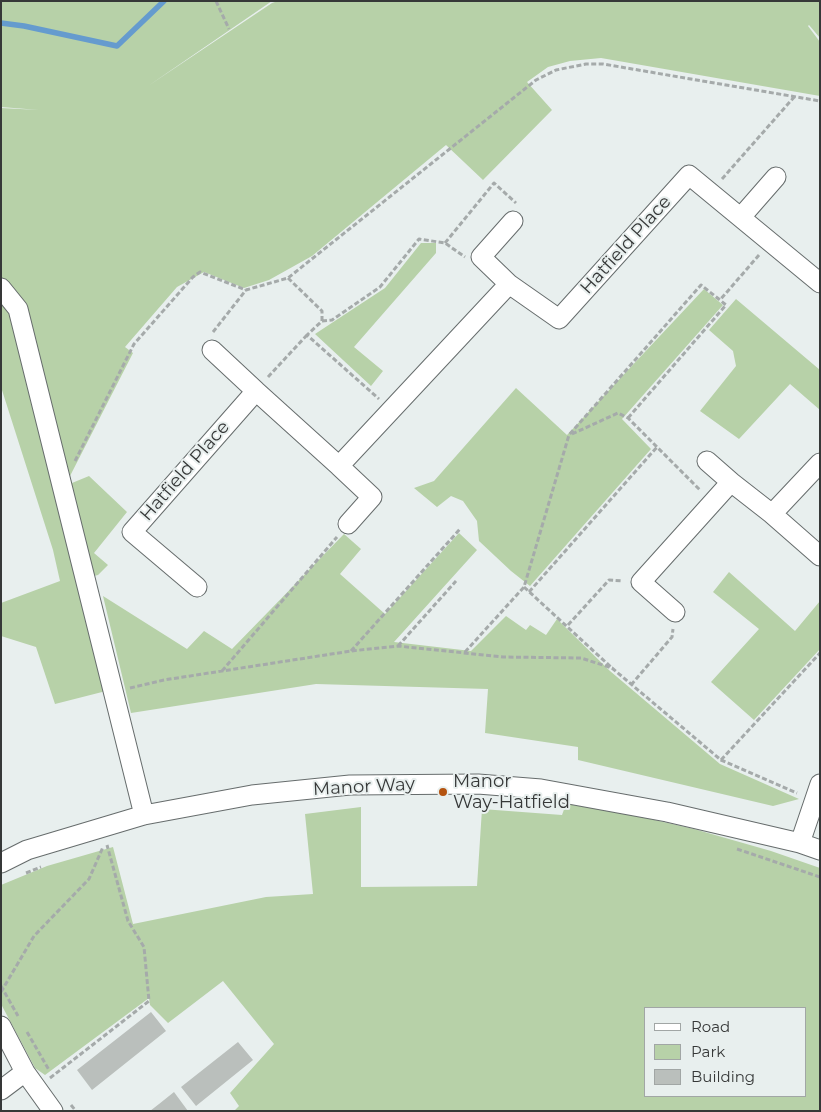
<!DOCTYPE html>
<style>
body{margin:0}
#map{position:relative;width:821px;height:1112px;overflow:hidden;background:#e8efee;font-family:Montserrat,sans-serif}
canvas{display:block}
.frame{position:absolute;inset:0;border:2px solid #363838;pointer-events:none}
.legend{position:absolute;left:644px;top:1007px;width:162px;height:90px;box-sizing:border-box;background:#e8efee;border:1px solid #a1a6a5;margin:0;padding:6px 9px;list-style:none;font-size:15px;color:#363838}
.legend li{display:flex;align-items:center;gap:10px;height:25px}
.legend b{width:25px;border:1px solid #a1a6a5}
</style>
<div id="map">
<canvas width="821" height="1112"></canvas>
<div class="frame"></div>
<ul class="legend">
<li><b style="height:6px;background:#fff"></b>Road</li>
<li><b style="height:14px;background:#b7d1a8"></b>Park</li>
<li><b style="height:14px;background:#babfbc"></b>Building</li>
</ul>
</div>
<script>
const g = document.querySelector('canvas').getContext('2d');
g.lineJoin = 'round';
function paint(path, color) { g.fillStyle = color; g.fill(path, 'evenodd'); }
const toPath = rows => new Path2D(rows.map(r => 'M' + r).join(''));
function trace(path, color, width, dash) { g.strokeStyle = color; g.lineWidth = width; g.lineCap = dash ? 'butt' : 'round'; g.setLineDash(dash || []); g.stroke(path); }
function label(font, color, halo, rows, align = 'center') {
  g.font = font + ' Montserrat,sans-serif'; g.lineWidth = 4; g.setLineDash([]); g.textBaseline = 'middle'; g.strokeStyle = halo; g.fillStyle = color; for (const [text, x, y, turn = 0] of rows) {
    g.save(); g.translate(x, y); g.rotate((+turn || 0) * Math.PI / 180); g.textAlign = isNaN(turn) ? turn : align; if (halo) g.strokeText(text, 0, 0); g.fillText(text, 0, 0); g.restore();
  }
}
paint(toPath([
 [1,1,272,1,148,86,272,3,278,1,820,1,820,38,809,25,808,26,820,42,820,96,601,58,570,61,548,67,527,82,552,110,483,180,446,145,312,256,269,280,244,288,204,272,177,287,125,347,133,353,70,476,72,483,89,476,127,512,94,553,108,565,98,575,82,579,110,690,55,704,36,647,1,636,1,603,60,581,53,550,1,387,1,108,39,110,1,107],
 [421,243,436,243,436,253,354,347,383,371,371,386,315,334,385,288],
 [704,289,723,305,622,419,651,449,530,586,511,571,479,541,477,521,463,501,451,496,437,507,414,488,434,481,516,388,567,435],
 [736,299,820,370,820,410,790,384,739,439,700,411,736,366,733,351,709,330],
 [459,533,477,550,394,642,471,651,506,616,526,630,530,625,546,635,557,619,610,671,720,764,799,799,773,806,578,760,578,747,485,733,488,689,316,684,131,713,103,596,187,649,204,631,232,649,344,534,361,549,340,574,385,614],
 [729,572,795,631,820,601,820,649,754,720,711,682,759,629,713,592],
 [566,804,620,812,694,829,771,851,820,868,820,1111,234,1111,239,1106,230,1093,274,1044,223,981,168,1023,150,1005,149,998,45,1075,35,1068,1,1004,1,885,47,866,113,847,133,924,266,897,313,894,305,814,361,807,361,887,477,886,482,809,562,815],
 [645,1008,805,1008,805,1096,645,1096]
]), '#b7d1a8');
trace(toPath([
 [1,23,24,26,117,46,164,1]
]), '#659bce', 5.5);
paint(toPath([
 [151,1012,166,1031,92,1090,77,1070],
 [238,1042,253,1060,196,1106,181,1087],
 [174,1092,188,1111,150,1111,159,1104]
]), '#babfbc');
const minor = toPath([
 [741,217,776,177],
 [509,284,481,257,513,221],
 [1,288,18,309,144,815],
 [212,350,256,391],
 [707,461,731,482],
 [820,463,772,514,820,556],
 [339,466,372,497,348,524],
 [197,587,132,532,256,391,339,466,509,284,559,319,689,175,820,283],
 [675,612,641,582,731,482,772,514],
 [800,843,820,784],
 [1,863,27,850,144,815,252,795,350,785,478,784,541,789,667,812,800,843,820,850],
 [1,1026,25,1072,53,1111],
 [1,1090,25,1072]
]);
trace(minor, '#666c6c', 21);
trace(toPath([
 [216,1,229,29],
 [722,179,795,96],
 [445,243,494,183,516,203],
 [288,278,322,311,322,321,307,335,379,399],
 [322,321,332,320,380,287,419,239,445,243,465,257],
 [213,332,246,290],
 [268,377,307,335],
 [628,418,726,305,720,300],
 [572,434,618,413,628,418,700,490],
 [75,461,134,344,193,277,200,272,246,290,288,278,536,80,556,70,586,64,603,64,820,101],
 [524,587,612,668],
 [529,592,657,447],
 [568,625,609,580,623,581],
 [398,646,456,581],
 [351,651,460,529],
 [465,652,524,587,569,435,701,285,720,300,759,255],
 [222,671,337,537],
 [631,685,672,637,673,629],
 [130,688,164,680,351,651,398,646,503,657,581,658,612,668,721,760,797,793],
 [721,760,820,653],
 [737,849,820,877],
 [26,873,41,867],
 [1,986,18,1016],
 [1,992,34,936,89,879,103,847],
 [27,1032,49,1070],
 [50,1078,149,1001,144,947,128,921,107,845],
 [71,1105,76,1111]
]), '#a5aaaa', 3, [5, 2.5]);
trace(minor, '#fff', 19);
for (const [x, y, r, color] of [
 [443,792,5,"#b4530f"]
]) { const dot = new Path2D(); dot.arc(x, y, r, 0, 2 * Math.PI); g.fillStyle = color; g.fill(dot); trace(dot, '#e8efee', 2); }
label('18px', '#363838', '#e8efee', [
 ["Hatfield Place",626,245,-48],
 ["Hatfield Place",185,471,-49],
 ["Manor Way",364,787,-3]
]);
label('18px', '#363838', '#e8efee', [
 ["Manor",453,782],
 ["Way-Hatfield",453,803]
], 'left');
</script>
